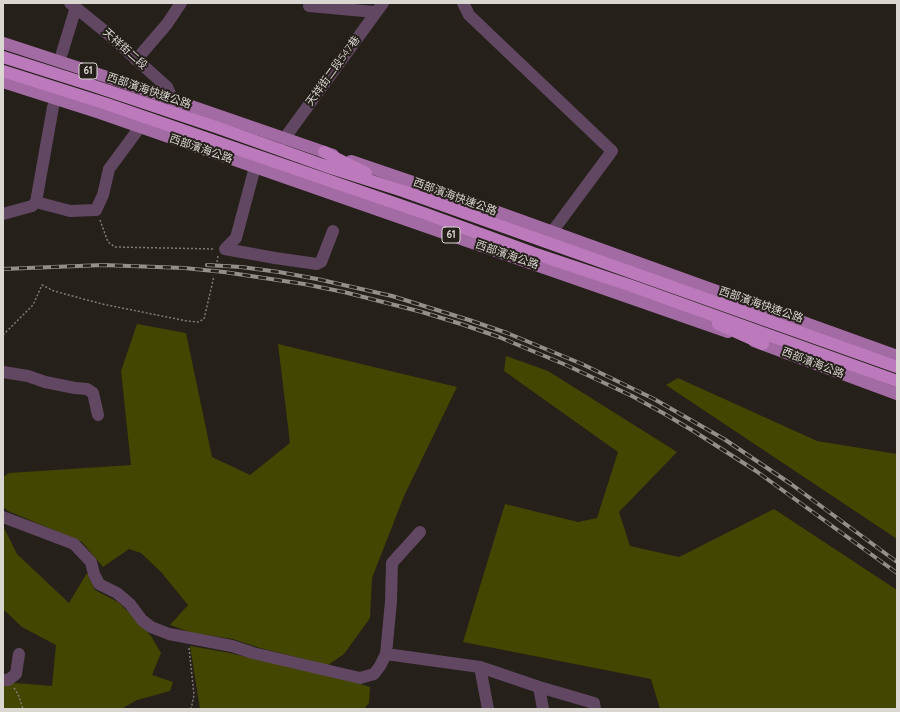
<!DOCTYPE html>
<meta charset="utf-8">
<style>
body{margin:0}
#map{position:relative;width:900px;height:712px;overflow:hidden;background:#25201a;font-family:Quicksand,sans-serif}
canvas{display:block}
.frame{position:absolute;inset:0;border:4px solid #dad6d2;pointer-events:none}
</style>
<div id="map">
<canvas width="900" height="712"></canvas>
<div class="frame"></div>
</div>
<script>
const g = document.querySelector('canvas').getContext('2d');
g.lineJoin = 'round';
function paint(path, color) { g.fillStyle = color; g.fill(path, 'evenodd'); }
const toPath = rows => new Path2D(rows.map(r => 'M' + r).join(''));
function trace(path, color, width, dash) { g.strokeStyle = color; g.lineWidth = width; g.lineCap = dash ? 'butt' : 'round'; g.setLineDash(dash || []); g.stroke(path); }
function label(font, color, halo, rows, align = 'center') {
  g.font = font + ' Quicksand,"Noto Sans TC",sans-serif'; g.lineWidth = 4; g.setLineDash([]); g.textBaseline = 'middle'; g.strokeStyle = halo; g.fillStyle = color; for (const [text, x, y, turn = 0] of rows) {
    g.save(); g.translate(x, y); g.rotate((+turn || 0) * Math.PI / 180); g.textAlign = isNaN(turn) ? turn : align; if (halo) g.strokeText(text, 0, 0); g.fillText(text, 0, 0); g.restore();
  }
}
paint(toPath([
 [137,324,186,333,212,457,250,475,290,443,278,344,457,387,404,496,372,578,370,618,344,654,328,665,260,648,233,639,192,633,170,625,188,605,161,572,141,553,129,549,103,567,82,542,8,511,3,507,3,477,9,473,131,465,121,371],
 [506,356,548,371,677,452,619,512,630,546,679,557,774,509,897,590,897,709,660,709,651,679,463,642,505,504,578,522,597,518,618,452,504,371],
 [678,378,817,441,897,454,897,539,666,385],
 [3,526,17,554,69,603,87,573,95,590,118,602,137,620,151,636,161,653,152,675,173,682,170,691,137,700,121,709,3,709,3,682,52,686,56,645,22,627,3,609],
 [190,646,225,652,354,682,370,687,369,703,364,709,200,709]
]), '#434600');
trace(toPath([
 [100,220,108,242,115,247,215,249],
 [217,262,218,256],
 [3,335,33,305,42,285,54,291,102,304,187,321,198,322,204,319,214,276],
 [189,648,194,695,191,709],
 [14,688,18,694,23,709]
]), '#7f7b76', 1.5, [2, 2]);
trace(toPath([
 [70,3,107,33,167,87,173,100],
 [463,3,469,15,612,151,552,232],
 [309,6,375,12],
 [62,53,76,7],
 [136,60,167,24,181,3],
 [284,139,383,3],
 [36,202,53,107],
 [3,214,32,206,36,202,70,211,96,210,103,195,109,169,140,127],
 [225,249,275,258,317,264,321,262,333,231],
 [225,249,236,238,255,167],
 [3,372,28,376,45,382,75,388,87,389,93,393,98,415],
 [3,517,74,544,91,562,94,574,99,584,117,593,130,604,142,620,151,627,169,634,232,646,253,653,360,678,374,674,380,666,386,654,391,601,392,563,420,532],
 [386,654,480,667,539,687,594,703,595,709],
 [480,667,488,709],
 [3,680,8,680,16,674,19,654],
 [539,687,543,709]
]), '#624762', 12);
trace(toPath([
 [3,43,107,77,333,155],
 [3,82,100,113,728,332],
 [351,161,442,192,897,356],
 [754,341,897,394]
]), '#a36ba3', 12);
trace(toPath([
 [3,57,94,86,219,128,331,168,403,191,897,367],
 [3,71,107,104,426,214,533,253,629,285,897,381],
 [324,152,366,173],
 [718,324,763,344]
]), '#bc7abd', 12);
const rail = toPath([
 [207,265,241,267,279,272,317,279,392,296,469,320,507,333,582,364,654,399,724,439,791,484,897,562],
 [3,269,103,265,184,268,224,272,304,284,344,292,422,312,461,324,499,337,566,365,632,396,663,413,695,432,756,471,897,573]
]);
trace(rail, '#938f8a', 4);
trace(rail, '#25201a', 2.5, [8]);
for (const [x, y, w] of [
 [88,71,18],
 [451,235,18]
]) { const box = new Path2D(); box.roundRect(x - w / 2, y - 8, w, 16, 3); g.fillStyle = '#25201a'; g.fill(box); trace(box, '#dad6d2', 1); }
label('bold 10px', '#dad6d2', null, [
 ["61",88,71],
 ["61",451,235]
]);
label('11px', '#dad6d2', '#25201a', [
 ["天祥街二段",125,49,42],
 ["天祥街二段547巷",333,71,-54],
 ["西部濱海快速公路",149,91,19],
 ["西部濱海公路",201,149,19],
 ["西部濱海快速公路",455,197,20],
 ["西部濱海公路",507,255,19],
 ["西部濱海快速公路",761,305,19],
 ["西部濱海公路",813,363,21]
]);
</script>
